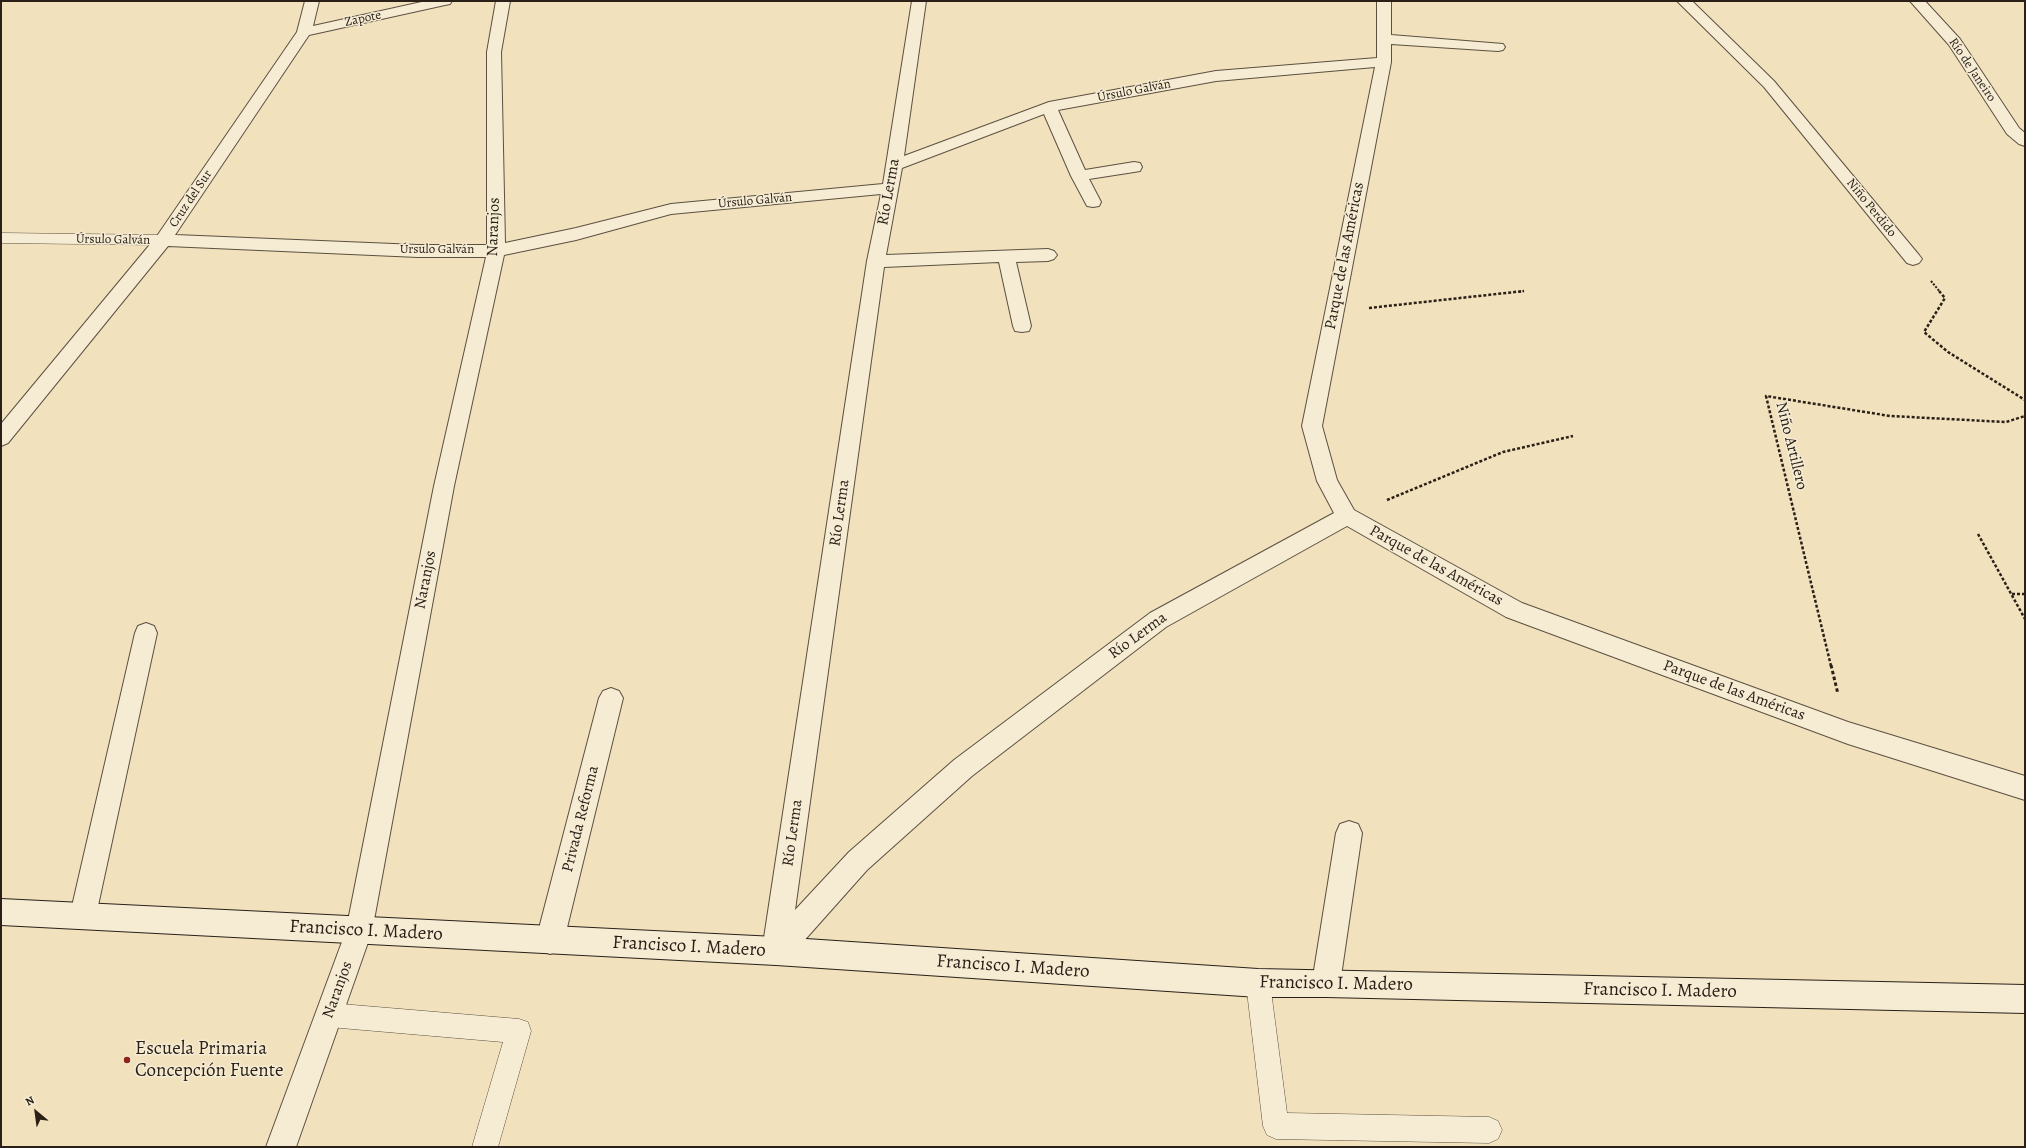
<!DOCTYPE html>
<meta charset="utf-8">
<style>
body{margin:0}
#map{position:relative;width:2026px;height:1148px;overflow:hidden;background:#f1e1bd;font-family:Alegreya,serif}
canvas{display:block}
.frame{position:absolute;inset:0;border:2px solid #2a2018;pointer-events:none}
.north{position:absolute;left:16px;top:1092px;width:40px;height:40px;-webkit-text-stroke:3px #f6ecd4;paint-order:stroke;rotate:331deg;font-size:11px;font-weight:700;line-height:16px;text-align:center;color:#2a2018}
.north::after{content:'';display:block;margin:auto;width:14px;height:18px;background:#2a2018;clip-path:polygon(50% 0,100% 100%,50% 72%,0 100%)}
</style>
<div id="map">
<canvas width="2026" height="1148"></canvas>
<div class="frame"></div>
<div class="north">N</div>
</div>
<script>
const g = document.querySelector('canvas').getContext('2d');
g.lineJoin = 'round';
const toPath = rows => new Path2D(rows.map(r => 'M' + r).join(''));
function trace(path, color, width, dash) { g.strokeStyle = color; g.lineWidth = width; g.lineCap = dash ? 'butt' : 'round'; g.setLineDash(dash || []); g.stroke(path); }
function paint(path, color) { g.fillStyle = color; g.fill(path, 'evenodd'); }
function label(font, color, halo, rows, align = 'center') {
  g.font = font + ' Alegreya,serif'; g.lineWidth = 3; g.setLineDash([]); g.textBaseline = 'middle'; g.strokeStyle = halo; g.fillStyle = color; for (const [text, x, y, turn = 0] of rows) {
    g.save(); g.translate(x, y); g.rotate((+turn || 0) * Math.PI / 180); g.textAlign = isNaN(turn) ? turn : align; if (halo) g.strokeText(text, 0, 0); g.fillText(text, 0, 0); g.restore();
  }
}
const lane = toPath([
 [1,233,163,235,168,237,171,240,168,243,163,245,1,243,1,233],
 [1258,971,1266,975,1270,983,1287,1113,1489,1117,1498,1121,1502,1130,1498,1139,1489,1143,1276,1139,1267,1135,1263,1126,1246,983,1250,975,1258,971],
 [329,1003,519,1019,528,1022,531,1031,498,1147,472,1147,503,1042,329,1027,320,1024,317,1015,320,1006,329,1003]
]);
const street = toPath([
 [305,1,319,1,313,26,426,1,452,1,450,4,445,5,309,35,175,235,418,245,487,245,487,52,496,1,510,1,501,52,505,243,576,228,671,204,883,184,912,1,926,1,904,156,1049,102,1216,71,1377,58,1377,1,1391,1,1391,35,1503,44,1505,47,1503,50,1498,51,1391,44,1391,62,1322,426,1337,480,1354,510,1522,603,1848,722,2025,776,2025,800,1848,744,1506,617,1347,526,1166,627,972,776,867,870,786,961,776,965,766,961,762,951,867,261,881,194,671,214,576,240,504,255,454,486,372,931,296,1147,266,1147,346,931,434,486,486,257,418,257,168,246,8,443,1,446,1,424,157,236,297,32,305,1],
 [1375,67,1302,426,1317,481,1334,513,1150,613,954,760,849,852,795,910,884,267,999,262,1013,326,1015,331,1022,332,1029,331,1031,326,1016,262,1048,261,1054,259,1057,255,1054,251,1048,249,886,255,902,168,1044,114,1071,176,1087,206,1093,207,1099,206,1101,202,1089,179,1134,172,1140,171,1142,167,1140,163,1134,162,1085,170,1058,110,1216,81,1375,67],
 [1677,1,1692,1,1774,81,1919,255,1922,259,1919,263,1913,265,1907,263,1764,87,1677,1],
 [1910,1,1925,1,1960,39,2019,128,2025,133,2025,146,2019,144,2007,134,1949,45,1910,1],
 [146,623,154,626,157,633,96,915,92,924,83,928,74,924,70,915,135,633,138,626,146,623],
 [611,688,619,691,623,698,564,940,560,950,550,954,540,950,536,940,599,698,603,691,611,688],
 [1349,821,1358,824,1362,833,1340,983,1336,993,1326,997,1316,993,1312,983,1336,833,1340,824,1349,821]
]);
const secondary = toPath([
 [1,899,776,937,1258,969,2025,985,2025,1013,1326,997,1258,997,776,965,1,925,1,899]
]);
trace(lane, '#5c5041', 1);
trace(street, '#5c5041', 2);
trace(secondary, '#2a2018', 2);
trace(toPath([
 [1931,281,1940,292],
 [1519,292,1524,291]
]), '#2a2018', 2, [2, 1.5]);
trace(toPath([
 [1939,291,1945,298,1924,332,1948,352,2025,400],
 [1369,308,1524,291],
 [1387,500,1503,452,1573,436],
 [1978,534,2025,619],
 [2012,594,2025,594],
 [1831,666,1766,396,1890,416,2006,422,2025,416]
]), '#2a2018', 2.5, [3, 2]);
trace(toPath([
 [1831,665,1838,694]
]), '#2a2018', 3, [3.5, 2.5]);
paint(lane, '#f6ecd4');
paint(street, '#f6ecd4');
paint(secondary, '#f6ecd4');
for (const [x, y, r, color] of [
 [127,1060,4,"#8f2418"]
]) { const dot = new Path2D(); dot.arc(x, y, r, 0, 2 * Math.PI); g.fillStyle = color; g.fill(dot); trace(dot, '#f6ecd4', 1.5); }
label('13px', '#2a2018', '#f6ecd4', [
 ["Zapote",363,19,-12],
 ["Río de Janeiro",1972,70,56],
 ["Úrsulo Galván",1134,91,-11],
 ["Cruz del Sur",191,199,-56],
 ["Úrsulo Galván",755,201,-5],
 ["Niño Perdido",1871,208,51],
 ["Úrsulo Galván",113,240,1],
 ["Úrsulo Galván",437,250]
]);
label('16px', '#2a2018', '#f6ecd4', [
 ["Río Lerma",889,192,-80],
 ["Naranjos",494,227,-88],
 ["Parque de las Américas",1345,256,-79],
 ["Niño Artillero",1791,446,76],
 ["Río Lerma",840,513,-82],
 ["Parque de las Américas",1436,566,29],
 ["Naranjos",426,580,-79],
 ["Río Lerma",1138,636,-36],
 ["Parque de las Américas",1734,691,20],
 ["Privada Reforma",581,819,-76],
 ["Río Lerma",793,833,-82],
 ["Naranjos",338,990,-70]
]);
label('19px', '#2a2018', '#f6ecd4', [
 ["Francisco I. Madero",366,931,3],
 ["Francisco I. Madero",689,947,3],
 ["Francisco I. Madero",1013,967,4],
 ["Francisco I. Madero",1336,984,1],
 ["Francisco I. Madero",1660,991,1]
]);
label('19px', '#2a2018', '#f6ecd4', [
 ["Escuela Primaria",135,1049],
 ["Concepción Fuente",135,1071]
], 'left');
</script>
